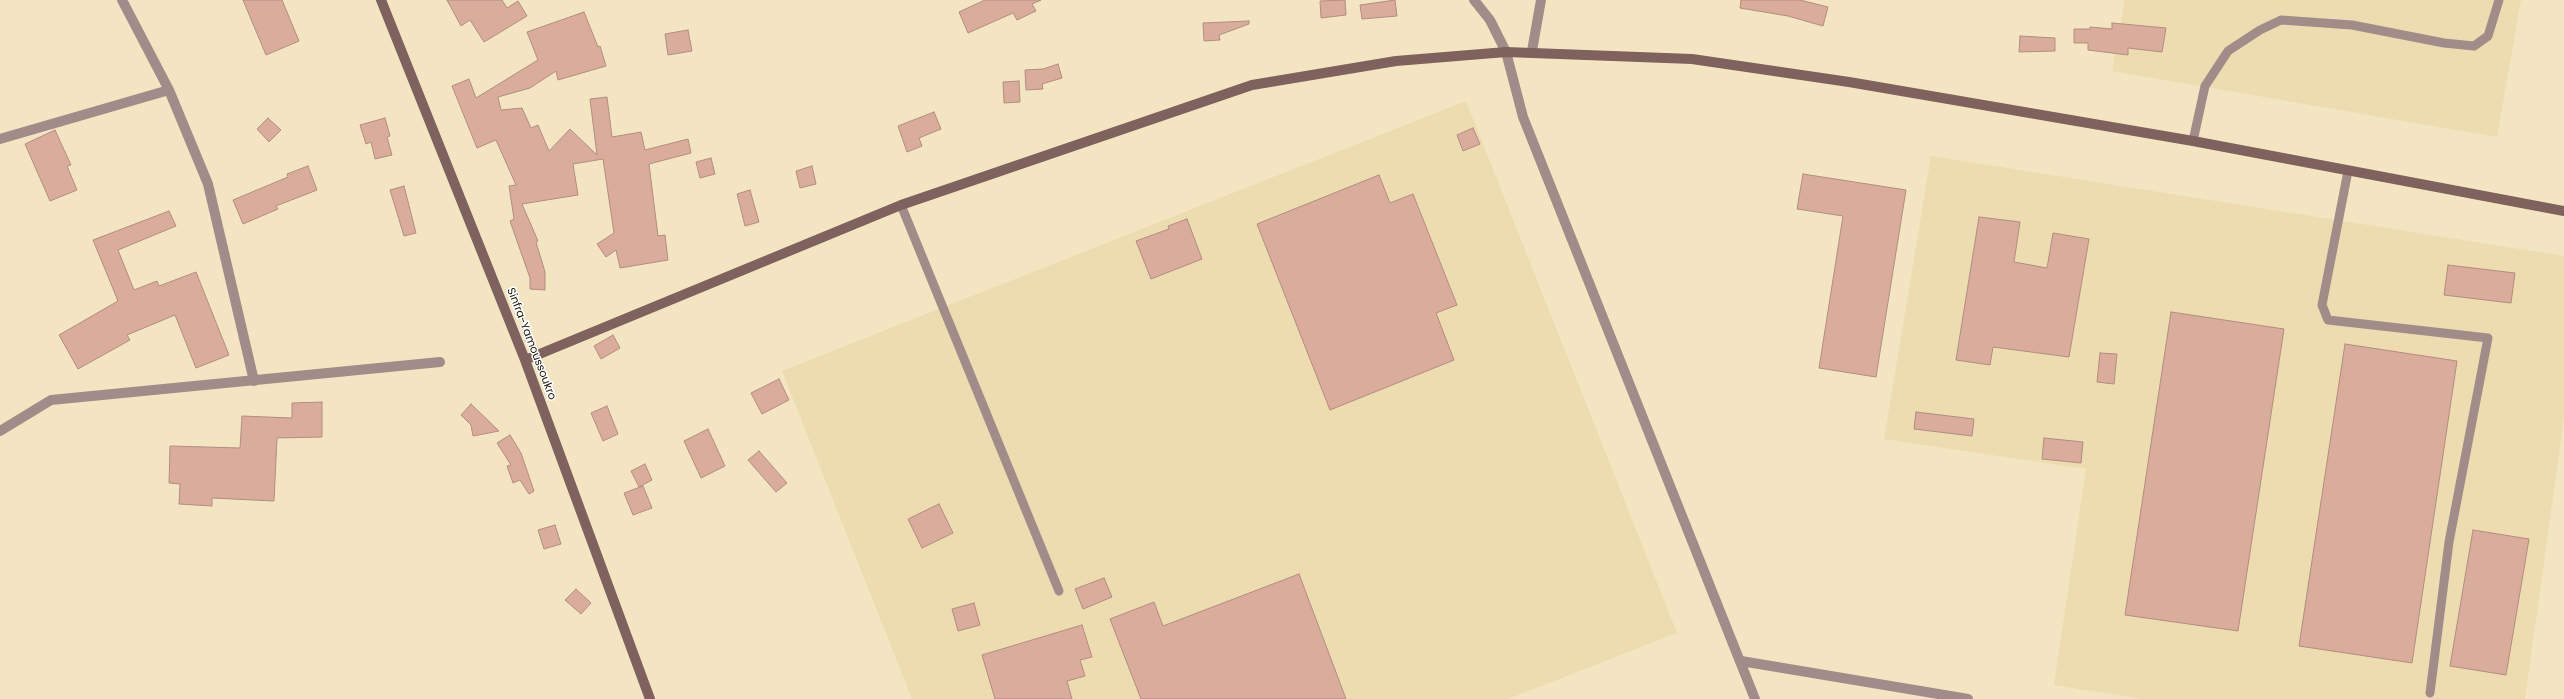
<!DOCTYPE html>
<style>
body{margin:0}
canvas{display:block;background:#f3e5c1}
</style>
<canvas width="2564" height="699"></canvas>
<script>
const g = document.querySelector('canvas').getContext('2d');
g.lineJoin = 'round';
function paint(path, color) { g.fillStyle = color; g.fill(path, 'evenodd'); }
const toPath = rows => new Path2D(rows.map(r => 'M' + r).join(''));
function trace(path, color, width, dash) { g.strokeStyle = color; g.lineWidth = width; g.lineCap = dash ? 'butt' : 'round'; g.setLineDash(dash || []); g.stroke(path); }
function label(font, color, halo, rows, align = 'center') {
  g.font = font + ' Poppins,sans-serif'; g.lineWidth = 3; g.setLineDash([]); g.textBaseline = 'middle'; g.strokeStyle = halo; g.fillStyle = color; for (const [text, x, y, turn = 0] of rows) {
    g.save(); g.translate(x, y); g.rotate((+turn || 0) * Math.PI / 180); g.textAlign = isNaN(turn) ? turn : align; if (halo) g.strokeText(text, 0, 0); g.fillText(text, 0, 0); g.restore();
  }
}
paint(toPath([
 [2125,0,2521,0,2497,137,2112,71],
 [1466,101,1677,633,1508,699,912,699,782,371],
 [1931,156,2564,256,2564,418,2525,699,2142,699,2054,685,2086,469,1884,439]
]), '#ecdcb0');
const building = toPath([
 [243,0,282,0,299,41,266,55,243,0],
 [447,0,502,0,507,8,518,1,527,16,484,42,470,20,461,26,447,0],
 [985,0,1041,0,1032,4,1036,11,1017,20,1013,13,968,33,959,12,985,0],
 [1345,0,1346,15,1321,18,1320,1,1345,0],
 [1395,0,1397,16,1362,19,1360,5,1395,0],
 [1741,0,1800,0,1828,7,1823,26,1788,16,1740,8,1741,0],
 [584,12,598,47,600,46,606,66,558,80,556,71,530,88,498,97,501,110,522,108,531,128,538,125,549,151,570,129,597,155,590,99,607,97,612,137,641,132,645,150,688,139,691,153,649,164,658,236,665,235,668,260,620,268,616,250,606,257,597,244,614,233,603,159,573,164,578,195,522,204,538,241,536,242,545,272,545,290,530,289,530,278,510,221,514,219,509,186,516,185,496,140,477,148,452,86,469,79,476,98,538,60,527,32,584,12],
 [1249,21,1249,24,1219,35,1220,40,1204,41,1203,23,1249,21],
 [2112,23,2166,28,2162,52,2128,48,2128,55,2088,50,2088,43,2074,43,2074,29,2090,29,2090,27,2112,29,2112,23],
 [688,30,692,51,668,55,665,34,688,30],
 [2020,36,2055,38,2055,51,2019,52,2020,36],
 [1058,64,1062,78,1042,84,1043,89,1026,90,1025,70,1043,69,1058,64],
 [1019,81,1020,102,1004,103,1003,82,1019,81],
 [934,112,941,129,919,138,922,146,907,152,898,126,934,112],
 [268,118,281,130,269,142,257,129,268,118],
 [385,118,390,136,387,137,392,155,375,159,371,142,366,144,360,125,385,118],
 [1473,128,1480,144,1463,151,1457,135,1473,128],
 [55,130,71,165,67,166,77,190,50,201,25,144,55,130],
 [711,158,715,174,700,178,696,162,711,158],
 [308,166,317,190,276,206,278,209,243,224,233,200,288,177,287,174,308,166],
 [812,166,816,184,800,188,796,171,812,166],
 [1803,174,1906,190,1876,377,1819,368,1843,216,1797,209,1803,174],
 [1379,175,1390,203,1413,194,1457,305,1436,313,1454,360,1330,410,1257,224,1379,175],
 [404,186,416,233,404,236,390,190,404,186],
 [750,190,759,222,745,226,737,194,750,190],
 [169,211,176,226,118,250,134,290,157,281,159,286,196,272,229,355,196,368,175,315,127,335,130,340,78,369,59,335,118,301,93,240,169,211],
 [1979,217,2020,222,2014,262,2047,268,2053,233,2089,239,2069,357,1993,347,1990,365,1956,360,1979,217],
 [1187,219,1202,259,1151,279,1136,241,1169,229,1168,226,1187,219],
 [2448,265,2515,273,2511,303,2444,295,2448,265],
 [2171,312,2284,329,2238,631,2125,615,2171,312],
 [613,335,620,348,601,359,594,346,613,335],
 [2345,344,2457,361,2412,663,2299,646,2345,344],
 [2100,353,2117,354,2114,384,2097,382,2100,353],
 [779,379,789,400,762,414,751,393,779,379],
 [322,402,322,437,277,438,274,501,212,498,212,506,179,504,180,484,169,483,170,446,240,448,242,416,292,418,292,403,322,402],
 [471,404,499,431,473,436,471,425,461,415,471,404],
 [607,406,618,434,603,441,591,413,607,406],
 [1916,412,1974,419,1972,436,1914,429,1916,412],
 [708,429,725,466,701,478,684,441,708,429],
 [510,435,521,453,534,491,529,494,520,480,513,483,507,466,511,465,497,443,510,435],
 [2044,438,2083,442,2081,463,2042,459,2044,438],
 [759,451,787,483,776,492,748,460,759,451],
 [645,464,652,480,639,487,631,471,645,464],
 [643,486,652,508,633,515,624,493,643,486],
 [939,504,953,533,922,548,908,519,939,504],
 [555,525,561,544,544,549,538,530,555,525],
 [2473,530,2529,539,2506,675,2450,666,2473,530],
 [1299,574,1346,699,1141,699,1110,619,1154,602,1163,626,1299,574],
 [1104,578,1112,597,1083,609,1075,589,1104,578],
 [576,589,591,603,581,614,565,600,576,589],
 [974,603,980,625,958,631,952,609,974,603],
 [1082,625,1092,657,1080,660,1085,676,1067,681,1072,699,995,699,982,655,1082,625]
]);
paint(building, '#d9ac9c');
trace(building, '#b28d80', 1);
trace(toPath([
 [2193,141,2205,86,2228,51,2260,30,2281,20,2352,25,2444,43,2474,46,2488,36,2499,0],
 [2348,171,2322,305,2328,320,2488,338,2449,542,2430,693],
 [901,205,1059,591]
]), '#a18c89', 9);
trace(toPath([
 [122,0,169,90,208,184,254,381],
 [1474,0,1490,20,1506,52,1523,117,1755,699],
 [1532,51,1541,0],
 [0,139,169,90],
 [0,431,51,400,440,362],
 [1741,661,1968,699]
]), '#a18c89', 10);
trace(toPath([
 [381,0,525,360,650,699],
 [525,360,901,205,1252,85,1396,61,1506,52,1692,59,1849,82,2193,141,2564,211]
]), '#7f615d', 10);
label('11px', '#191407', '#fff', [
 ["Sinfra-Yamoussoukro",531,344,69]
]);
</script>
